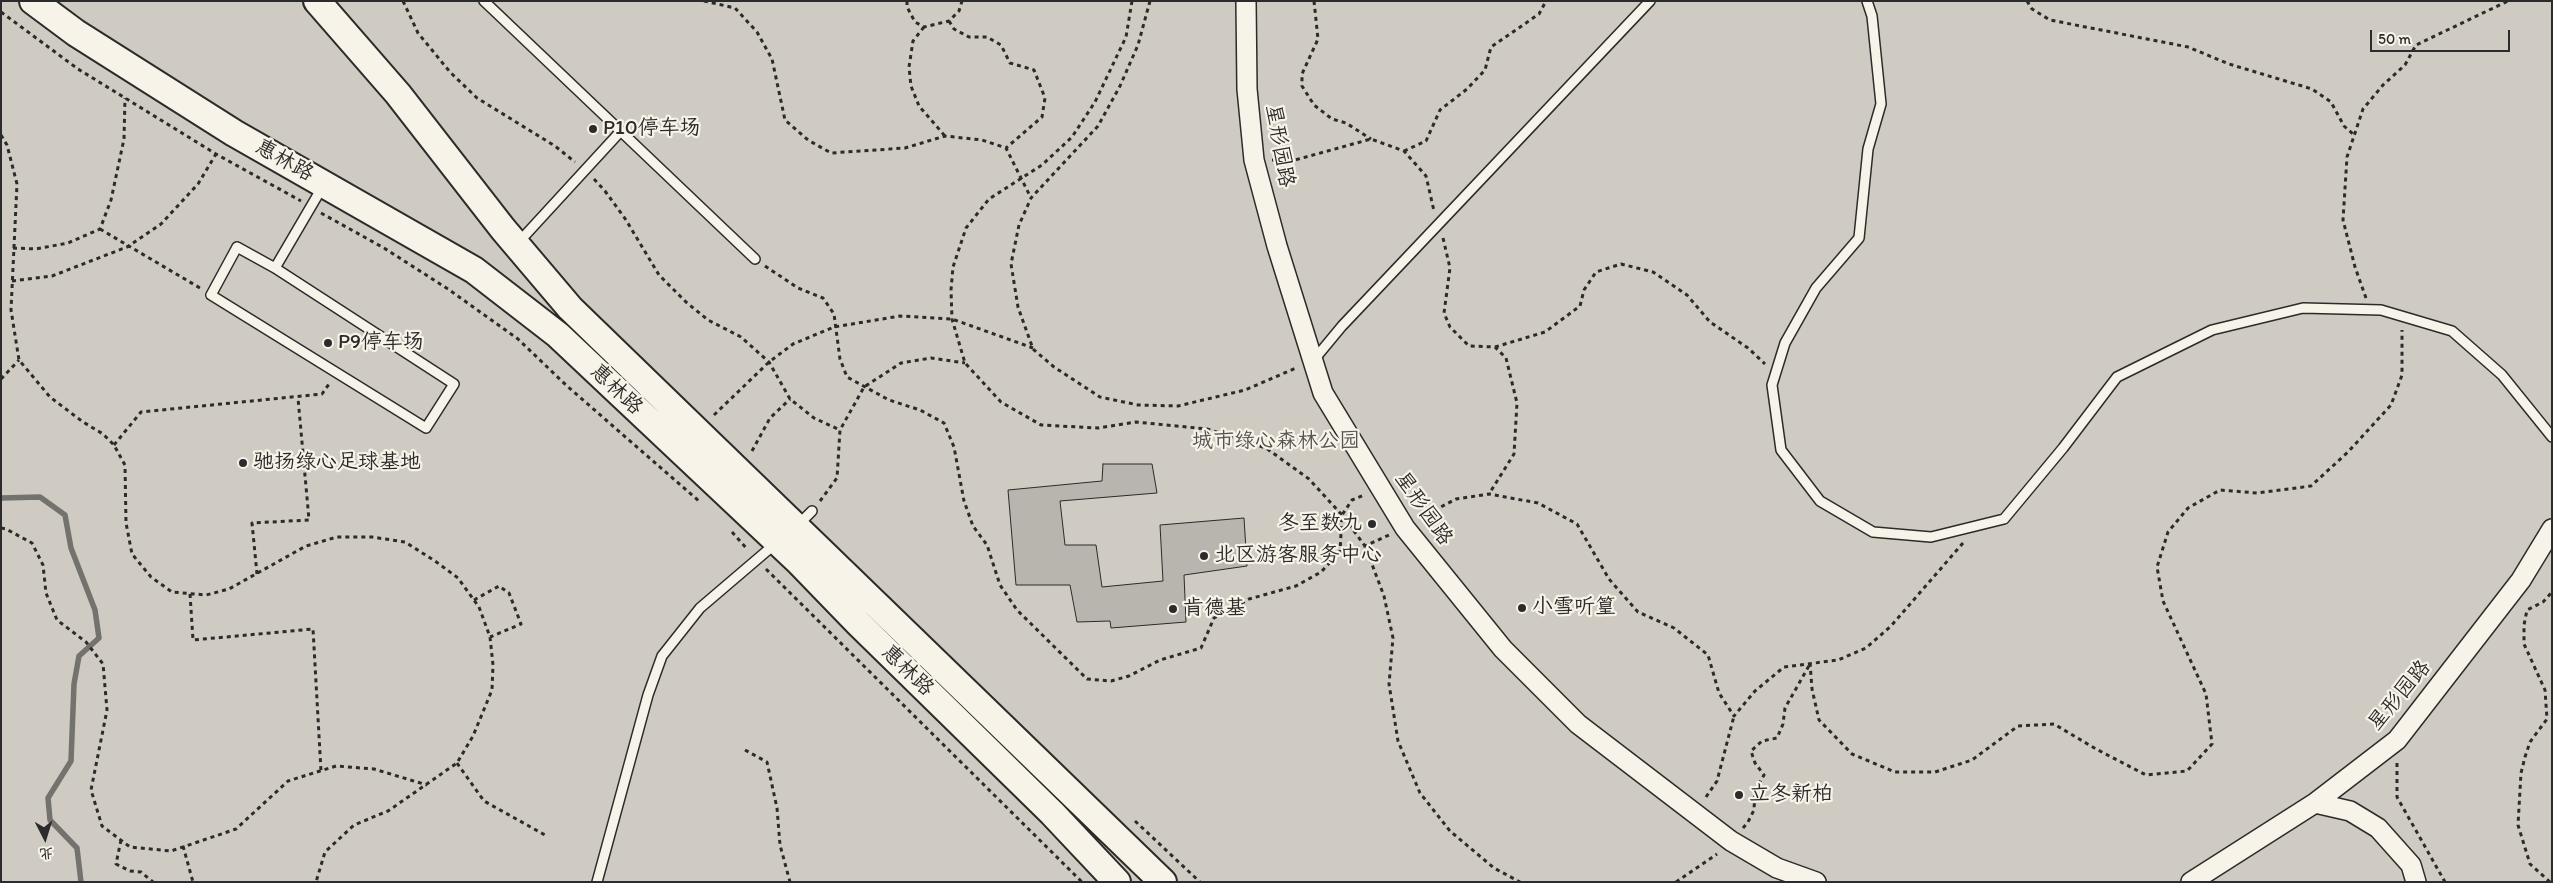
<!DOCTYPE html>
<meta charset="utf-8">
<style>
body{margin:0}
#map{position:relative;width:2553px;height:883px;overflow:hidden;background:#efebe0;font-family:Itim,"LXGW WenKai TC",sans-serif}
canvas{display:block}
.frame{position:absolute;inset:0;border:2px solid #2b2b2b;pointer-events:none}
.north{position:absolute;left:20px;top:813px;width:50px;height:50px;-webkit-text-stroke:4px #f7f3e8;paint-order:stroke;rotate:175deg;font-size:14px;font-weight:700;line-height:20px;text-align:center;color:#2b2b2b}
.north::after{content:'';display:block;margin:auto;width:18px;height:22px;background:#2b2b2b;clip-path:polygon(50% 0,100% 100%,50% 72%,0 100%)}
.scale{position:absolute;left:2370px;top:30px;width:140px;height:22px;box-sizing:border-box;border:2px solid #2b2b2b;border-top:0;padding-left:6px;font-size:15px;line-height:18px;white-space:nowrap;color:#2b2b2b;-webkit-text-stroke:4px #f7f3e8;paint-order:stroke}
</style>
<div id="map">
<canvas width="2553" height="883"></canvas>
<div class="frame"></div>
<div class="north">北</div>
<div class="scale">50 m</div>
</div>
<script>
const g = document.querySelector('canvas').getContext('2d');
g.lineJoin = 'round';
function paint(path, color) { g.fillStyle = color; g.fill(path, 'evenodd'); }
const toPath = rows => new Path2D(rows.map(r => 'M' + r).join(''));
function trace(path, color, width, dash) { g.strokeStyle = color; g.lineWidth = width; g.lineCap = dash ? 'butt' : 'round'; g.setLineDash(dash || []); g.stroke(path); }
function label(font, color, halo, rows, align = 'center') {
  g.font = font + ' Itim,"LXGW WenKai TC",sans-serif'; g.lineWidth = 4.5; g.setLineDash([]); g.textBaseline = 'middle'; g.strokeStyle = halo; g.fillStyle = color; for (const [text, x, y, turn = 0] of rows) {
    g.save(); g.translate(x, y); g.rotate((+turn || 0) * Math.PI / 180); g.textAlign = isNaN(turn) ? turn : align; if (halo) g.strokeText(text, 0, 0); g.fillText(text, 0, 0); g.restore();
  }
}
paint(toPath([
 [1,1,2552,1,2552,882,1,882]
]), '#cfcbc2');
trace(toPath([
 [1,498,40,497,65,515,71,548,95,610,99,638,79,656,74,684,71,761,48,798,50,820,77,848,81,882]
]), '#74726e', 5.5);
const building = toPath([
 [1103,464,1152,464,1157,493,1060,501,1065,545,1096,545,1102,587,1163,581,1160,525,1244,518,1247,566,1184,575,1186,622,1111,628,1110,621,1077,622,1070,585,1016,585,1008,490,1102,481,1103,464]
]);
paint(building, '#b8b5ae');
trace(building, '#2b2b2b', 1);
const lane = toPath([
 [484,1,755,259],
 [1867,1,1872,16,1881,104,1868,149,1859,238,1816,288,1785,343,1772,385,1781,450,1820,501,1873,532,1931,537,2004,519,2063,448,2117,377,2212,330,2303,308,2381,310,2452,331,2502,375,2552,437],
 [518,243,620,132],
 [237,247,275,268,454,384,426,428,211,295,237,247],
 [275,268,323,186],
 [1313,361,1342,326,1650,1],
 [797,526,812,511],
 [597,882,648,695,662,656,700,608,775,544]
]);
const street = toPath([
 [1246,1,1247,89,1254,160,1277,246,1323,393,1405,528,1503,649,1578,724,1731,841,1777,868,1816,882],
 [2315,803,2350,811,2378,828,2411,865,2416,882],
 [2191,882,2315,803,2397,740,2521,580,2552,529]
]);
const secondary = toPath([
 [33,1,76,33,234,133,474,270,558,335,798,561,858,623,1052,813,1117,882],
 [317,1,398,94,503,229,570,308,1163,882]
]);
trace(lane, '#2b2b2b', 12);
trace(street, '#2b2b2b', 22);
trace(secondary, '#2b2b2b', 30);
trace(toPath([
 [403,1,418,33,450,72,477,98,555,146,575,162],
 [704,1,735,8,757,32,772,59,785,120,808,140,831,153,905,148,945,136,982,140,1006,148,1031,198],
 [907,1,907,7,915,22,924,27,949,21,959,11,962,1],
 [1132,1,1126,37,1095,102,1072,137,1042,165,989,199,966,228,953,267,951,290,952,319,965,363,1001,402,1041,425,1098,428,1136,422,1207,429,1266,448,1309,479,1342,515,1365,546,1384,596,1393,638,1389,684,1398,741,1420,793,1450,831,1494,868,1520,882],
 [1150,1,1138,45,1120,86,1098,126,1031,198,1019,225,1011,264,1018,307,1033,349,1054,367,1100,397,1138,405,1178,406,1245,390,1296,368],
 [1314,1,1318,39,1302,74,1302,86,1314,105,1332,119,1346,123,1371,139],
 [2027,1,2032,9,2050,20,2188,47,2229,64,2312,89,2331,102,2344,126,2353,134],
 [1,12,78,69,216,154,301,201],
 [949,21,954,29,969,37,987,37,1001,45,1010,63,1034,70,1045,98,1042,117,1006,148],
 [924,27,913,41,909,67,911,86,919,106,945,136],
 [1,135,7,145,17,184,11,310,19,360,50,397,83,422,103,434,114,445,125,465,126,523,132,554,151,577,172,592,206,595,229,589,306,546,337,537,372,537,405,542,435,561,458,578,479,607,490,637,493,665,492,690,473,736,457,763,388,811,354,825,325,852,316,882],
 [1404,151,1426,141,1440,110,1467,89,1485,70,1491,47,1539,14,1546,1],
 [1272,160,1295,160,1371,139,1404,151,1426,176,1434,211],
 [594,179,605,191,626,220,659,275,686,302,708,320,741,337,769,362,790,399,814,418,840,430],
 [321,213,384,248,448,289,518,339,567,386,700,502],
 [100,229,200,288],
 [1443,238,1450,268,1444,313,1450,327,1469,346,1495,347,1506,358,1517,403,1514,454,1489,494],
 [13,248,36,249,68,243,100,229,111,200,124,139,125,98],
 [765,266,798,288,823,298,834,314,840,359,847,377,889,400,920,410,944,423,954,447,964,501,973,526,987,545,1000,585,1017,610,1087,679,1111,681,1129,676,1160,660,1201,648,1214,618,1249,599,1296,586,1321,572,1340,552,1342,515,1352,500,1364,495],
 [12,281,52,276,127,247,161,224,198,184,216,154],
 [2366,298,2355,267,2343,220,2347,157,2363,109,2383,85,2405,65,2416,45,2508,1],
 [1495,347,1545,332,1580,306,1584,290,1596,272,1621,264,1653,272,1687,295,1710,322,1748,348,1765,364],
 [1,379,19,360],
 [714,415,769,362,793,344,834,327,900,316,952,319,1033,348],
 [114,445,141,412,322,394,329,384],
 [752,451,770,418,790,399],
 [820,501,837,478,840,430,864,387,901,363,931,358,965,363],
 [1420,518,1456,499,1489,494,1538,503,1577,524,1609,579,1638,612,1674,628,1708,655,1719,693,1734,716,1755,691,1784,667,1838,660,1866,648,1891,626,1963,543],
 [1,528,6,529,32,543,43,565,46,593,57,620,86,642,103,664,107,710,91,790,102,826,130,847,171,851,236,829,288,781,336,766,374,769,427,785],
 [732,532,748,550],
 [1340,552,1365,546,1389,535],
 [766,569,1082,882],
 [257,574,252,523,309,520,298,398],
 [190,594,193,640,313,629,321,771],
 [474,600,499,586,509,593,521,624,490,637],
 [1810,663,1812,689,1819,720,1852,754,1895,772,1935,772,1972,760,2018,726,2054,724,2096,749,2146,775,2187,771,2212,744,2206,694,2163,601,2157,567,2168,532,2188,508,2220,490,2257,493,2311,486,2348,452,2391,405,2402,375,2402,330],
 [745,750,767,762,777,808,780,845,790,882],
 [457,763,484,801,545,835],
 [2397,763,2397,797,2445,882],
 [1706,797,1717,781,1734,716],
 [1135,821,1200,882],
 [1743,828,1748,822,1754,810,1755,791,1764,775,1755,763,1751,751,1762,741,1777,738,1783,724,1785,708,1810,664],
 [121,840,116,864,130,871,141,872,153,882],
 [183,846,193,882],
 [1676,882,1717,854],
 [2550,882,2530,864,2518,825,2521,773,2525,757,2530,742,2547,719,2545,690,2524,644,2524,625,2527,610,2543,602,2552,592]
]), '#2b2b2b', 3, [4, 4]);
trace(lane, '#f7f3e8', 9);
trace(street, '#f7f3e8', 19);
trace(secondary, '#f7f3e8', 26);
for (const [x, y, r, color] of [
 [593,129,5,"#2b2b2b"],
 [328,343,5,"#2b2b2b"],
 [243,463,5,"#2b2b2b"],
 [1372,524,5,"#2b2b2b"],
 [1204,556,5,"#2b2b2b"],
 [1522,608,5,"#2b2b2b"],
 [1173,609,5,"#2b2b2b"],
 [1739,795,5,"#2b2b2b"]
]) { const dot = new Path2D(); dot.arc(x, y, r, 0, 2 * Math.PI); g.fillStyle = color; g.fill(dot); trace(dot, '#f7f3e8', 2); }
label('21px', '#2b2b2b', '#f7f3e8', [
 ["P10停车场",603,129],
 ["P9停车场",338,343],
 ["驰扬绿心足球基地",253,463],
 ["冬至数九",1362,524,"right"],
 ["北区游客服务中心",1214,556],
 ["小雪听篁",1532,608],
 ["肯德基",1183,609],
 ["立冬新柏",1749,795]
], 'left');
label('21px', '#2b2b2b', '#f7f3e8', [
 ["星形园路",1279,146,80],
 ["惠林路",284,161,29],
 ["惠林路",616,390,43],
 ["星形园路",1423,509,55],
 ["惠林路",907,671,44],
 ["星形园路",2400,696,-50]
]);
label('21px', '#545351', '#f7f3e8', [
 ["城市绿心森林公园",1276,442]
]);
</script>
